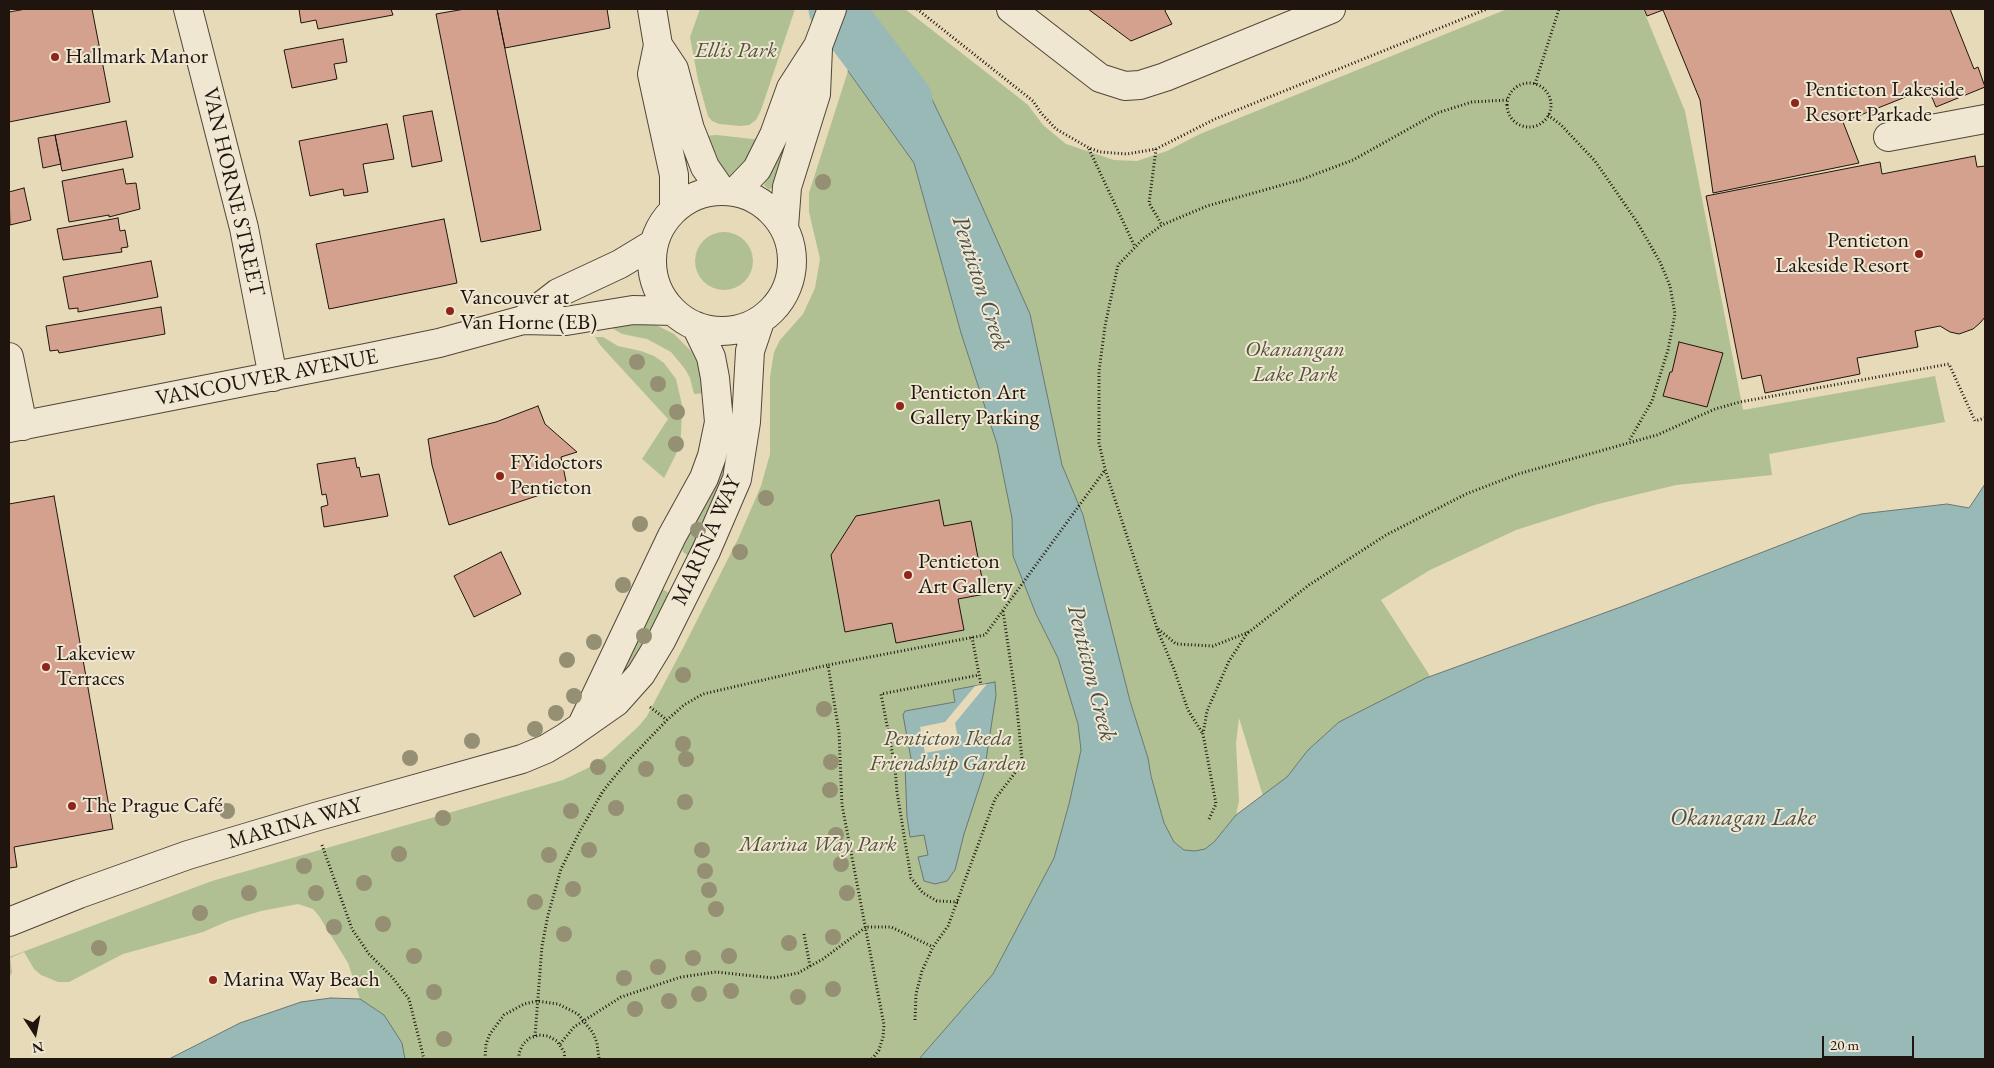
<!DOCTYPE html>
<meta charset="utf-8">
<style>
body{margin:0}
#map{position:relative;width:1994px;height:1068px;overflow:hidden;background:#e6dab9;font-family:"EB Garamond",serif}
canvas{display:block}
.frame{position:absolute;inset:0;border:10px solid #1f150e;pointer-events:none}
.north{position:absolute;left:10px;top:1008px;width:50px;height:50px;-webkit-text-stroke:4px #efe7d2;paint-order:stroke;rotate:169deg;font-size:14px;font-weight:700;line-height:20px;text-align:center;color:#1f150e}
.north::after{content:'';display:block;margin:auto;width:18px;height:22px;background:#1f150e;clip-path:polygon(50% 0,100% 100%,50% 72%,0 100%)}
.scale{position:absolute;left:1822px;top:1036px;width:92px;height:22px;box-sizing:border-box;border:2px solid #1f150e;border-top:0;padding-left:6px;font-size:15px;line-height:18px;white-space:nowrap;color:#1f150e;-webkit-text-stroke:4px #efe7d2;paint-order:stroke}
</style>
<div id="map">
<canvas width="1994" height="1068"></canvas>
<div class="frame"></div>
<div class="north">N</div>
<div class="scale">20 m</div>
</div>
<script>
const g = document.querySelector('canvas').getContext('2d');
g.lineJoin = 'round';
function paint(path, color) { g.fillStyle = color; g.fill(path, 'evenodd'); }
const toPath = rows => new Path2D(rows.map(r => 'M' + r).join(''));
function trace(path, color, width, dash) { g.strokeStyle = color; g.lineWidth = width; g.lineCap = dash ? 'butt' : 'round'; g.setLineDash(dash || []); g.stroke(path); }
function label(font, color, halo, rows, align = 'center') {
  g.font = font + ' "EB Garamond",serif'; g.lineWidth = 4; g.setLineDash([]); g.textBaseline = 'middle'; g.strokeStyle = halo; g.fillStyle = color; for (const [text, x, y, turn = 0] of rows) {
    g.save(); g.translate(x, y); g.rotate((+turn || 0) * Math.PI / 180); g.textAlign = isNaN(turn) ? turn : align; if (halo) g.strokeText(text, 0, 0); g.fillText(text, 0, 0); g.restore();
  }
}
paint(toPath([
 [700,9,795,9,761,110,756,120,749,125,740,126,719,124,712,121,708,116,698,80,690,37],
 [870,9,905,9,1018,97,1028,105,1043,125,1066,144,1114,160,1137,161,1167,151,1200,134,1507,9,1643,9,1685,111,1743,410,1935,376,1945,422,1769,454,1772,475,1676,485,1598,504,1516,530,1430,570,1381,600,1430,676,1339,722,1308,750,1287,777,1263,796,1239,718,1236,743,1239,801,1236,815,1214,842,1205,849,1196,851,1184,850,1174,842,1164,823,1151,776,1148,758,1130,701,1083,515,1062,465,1030,314,960,157,925,85,869,14],
 [848,71,914,163,961,333,997,444,1012,518,1013,557,1036,614,1058,658,1078,724,1081,750,1069,804,1054,858,993,974,919,1059,405,1059,402,1043,384,1015,360,999,348,963,319,916,313,909,298,904,261,911,228,921,203,932,123,954,69,982,58,982,41,975,34,969,24,952,10,958,12,972,9,978,9,957,212,881,563,780,588,768,606,756,639,726,647,716,683,648,738,539,761,486,770,454,770,377,774,352,780,340,803,314,815,288,820,259,809,212,809,193],
 [717,135,761,140,757,152,734,175,730,176,722,172,704,136],
 [782,147,785,148,773,187,769,190,764,185,779,148],
 '695 261a29 29 0 1 1 58 0a29 29 0 1 1-58 0Z',
 [645,323,656,325,674,334,691,351,697,362,706,393,694,394,690,378,685,369,671,352,647,339,622,334,607,325],
 [595,337,603,337,618,346,641,351,654,356,664,363,676,379,682,405,681,435,678,450,664,478,642,459,668,419,600,345],
 [734,406,728,469,691,554,687,555,683,552,682,549,717,480,731,407],
 [663,589,670,594,656,625,624,678,619,677,660,590]
]), '#b1c092');
const water = toPath([
 [869,14,925,85,960,157,1030,314,1062,465,1083,515,1130,701,1148,758,1151,776,1164,823,1174,842,1184,850,1195,851,1205,849,1214,842,1236,815,1287,777,1308,750,1339,722,1426,678,1626,605,1861,514,1947,504,1969,508,1985,484,1985,1059,919,1059,993,974,1054,858,1069,804,1081,750,1078,724,1058,658,1036,614,1013,556,1012,518,997,444,961,333,914,163,848,71,869,14],
 [995,682,996,695,984,773,964,834,955,870,947,881,935,884,924,881,918,857,928,855,924,835,910,837,907,817,905,765,912,764,903,715,905,711,955,702,953,690,995,682],
 [331,998,360,999,384,1015,402,1043,405,1059,169,1059,240,1023,301,1002,331,998]
]);
paint(water, '#99b9b7');
trace(water, '#687773', 1);
paint(toPath([
 [987,684,955,723,958,738,951,740,953,748,925,753,920,727,945,722,975,686]
]), '#e6dab9');
trace(toPath([
 [836,9,905,100]
]), '#99b9b7', 55);
const building = toPath([
 [26,9,92,9,110,102,9,122,9,12,26,9],
 [299,9,391,9,393,15,318,29,316,20,301,23,299,9],
 [465,9,497,9,541,230,481,242,436,14,465,9],
 [497,9,607,9,610,28,505,48,497,9],
 [1088,9,1166,9,1165,11,1172,24,1131,41,1088,9],
 [1644,9,1950,9,1974,69,1978,67,1985,87,1936,107,1928,88,1843,122,1859,163,1713,193,1700,100,1663,10,1647,16,1644,9],
 [343,39,347,62,334,64,337,79,292,88,284,50,343,39],
 [432,111,442,161,412,167,403,116,432,111],
 [126,121,133,157,62,171,55,135,126,121],
 [387,124,394,159,363,164,368,192,344,196,343,189,310,196,299,141,387,124],
 [55,135,61,164,43,168,38,138,55,135],
 [1975,156,1977,167,1985,166,1985,317,1980,323,1973,329,1959,334,1950,332,1940,326,1915,331,1918,347,1857,358,1860,374,1765,393,1761,375,1742,379,1706,196,1880,162,1882,174,1975,156],
 [123,169,126,184,136,183,140,209,109,217,109,215,69,222,62,181,123,169],
 [24,188,31,220,10,225,9,192,24,188],
 [118,218,120,231,125,230,128,247,121,248,122,252,63,260,57,229,118,218],
 [444,219,457,283,329,309,316,244,444,219],
 [151,261,158,297,78,312,78,308,69,309,63,277,151,261],
 [161,307,165,334,59,353,58,350,50,351,46,326,161,307],
 [1679,342,1723,353,1707,407,1663,396,1670,372,1672,372,1679,342],
 [538,406,545,424,577,452,561,457,567,486,449,525,432,465,428,439,496,422,538,406],
 [355,458,357,468,359,467,361,477,379,474,388,516,324,527,321,507,328,505,326,494,322,495,317,464,355,458],
 [54,496,113,829,14,847,17,867,9,868,9,504,54,496],
 [939,500,944,526,971,521,985,594,958,599,964,630,896,643,892,623,845,632,831,555,856,516,939,500],
 [501,552,521,594,474,617,454,576,501,552]
]);
paint(building, '#d4a18f');
trace(building, '#1f150e', 1);
const minor = toPath([
 [188,9,244,228,273,377],
 [652,9,658,45,652,74,674,175,674,209],
 [1011,9,1100,78,1125,86,1140,85,1165,77,1331,9],
 [658,45,674,69,690,129,705,167,721,190],
 [1888,137,1985,119],
 '652 261a70 70 0 1 1 140 0a70 70 0 1 1-140 0Z',
 [736,191,757,169,774,135,791,88,818,46,832,9],
 [784,227,787,187,816,94,818,48],
 [523,320,558,293,620,264,653,244],
 [9,357,23,426],
 [9,428,366,358,439,343,523,320,566,321,633,310,673,311],
 [582,725,672,536,704,478,712,456,719,422,715,378,711,357,696,326],
 [9,922,79,894,188,855,315,817,522,759,546,749,566,737,616,702,641,674,661,641,706,551,737,479,746,422,750,351,760,321]
]);
trace(minor, '#514639', 30);
trace(toPath([
 [917,9,1033,101,1041,113,1056,129,1089,148,1100,152,1127,154,1156,149,1215,119,1487,9],
 '1507 105a22 22 0 1 1 44 0a22 22 0 1 1-44 0Z',
 [1535,84,1559,9],
 [1507,100,1472,102,1437,113,1353,160,1300,180,1207,206,1162,225,1143,239,1118,265,1105,326,1099,371,1099,443,1105,469,1157,628,1176,644,1213,646,1249,632,1309,585,1386,535,1466,494,1518,474,1657,435,1715,409,1740,402,1949,364,1975,421,1985,418],
 [1548,115,1561,125,1595,161,1637,222,1660,262,1670,286,1675,314,1668,350,1652,401,1629,441],
 [1089,149,1135,247],
 [1156,149,1149,203,1162,225],
 [1157,629,1174,669,1188,710,1203,734],
 [972,637,981,685],
 [650,707,667,720],
 [1209,819,1216,804,1203,734,1207,711,1229,661,1248,632],
 [322,845,352,929,369,954,392,977,409,999,424,1059],
 [958,902,937,901,923,893,911,878,897,792,895,767,881,694,979,675],
 [804,934,810,966],
 [915,1020,916,994,922,971,933,947,948,926,995,799,1018,769,1022,759,1016,699,1003,611],
 [535,1036,542,946,548,915,561,869,580,831,603,791,625,764,667,720,684,705,703,694,828,665],
 [560,1044,574,1027,621,997,681,977,716,972,773,978,798,973,823,959,866,927,891,927,933,947],
 [485,1059,486,1044,490,1034,504,1015,524,1004,537,1001,558,1004,578,1014,593,1033,597,1043,599,1059],
 [519,1059,519,1053,523,1044,530,1038,539,1035,548,1036,557,1041,564,1052,565,1059],
 [872,1059,879,1050,883,1037,884,1025,842,805,839,732,828,665,985,635,1105,470]
]), '#1f150e', 3, [1, 2.5]);
trace(minor, '#efe7d2', 28);
g.fillStyle = '#958f74';
for (const [x, y] of [
 [823,182],
 [637,362],
 [658,384],
 [677,412],
 [676,444],
 [766,498],
 [640,524],
 [698,530],
 [740,552],
 [623,585],
 [644,636],
 [594,642],
 [567,660],
 [683,675],
 [574,696],
 [824,709],
 [556,713],
 [535,729],
 [472,741],
 [683,744],
 [410,758],
 [686,759],
 [831,762],
 [598,767],
 [646,769],
 [830,790],
 [685,802],
 [616,808],
 [227,811],
 [571,811],
 [443,818],
 [836,835],
 [589,850],
 [702,850],
 [399,854],
 [549,855],
 [841,864],
 [304,866],
 [705,871],
 [364,883],
 [573,889],
 [709,890],
 [249,893],
 [316,893],
 [847,893],
 [535,902],
 [716,909],
 [200,913],
 [383,924],
 [334,927],
 [564,934],
 [833,937],
 [789,943],
 [99,948],
 [414,956],
 [729,956],
 [693,958],
 [658,967],
 [624,978],
 [833,989],
 [731,991],
 [434,992],
 [699,994],
 [798,997],
 [669,1001],
 [635,1009],
 [444,1039]
]) { g.beginPath(); g.arc(x, y, 8, 0, 2 * Math.PI); g.fill(); }
for (const [x, y, r, color] of [
 [55,57,5,"#8f2418"],
 [1795,103,5,"#8f2418"],
 [1919,254,5,"#8f2418"],
 [450,311,5,"#8f2418"],
 [900,406,5,"#8f2418"],
 [500,476,5,"#8f2418"],
 [908,575,5,"#8f2418"],
 [46,667,5,"#8f2418"],
 [72,806,5,"#8f2418"],
 [213,980,5,"#8f2418"]
]) { const dot = new Path2D(); dot.arc(x, y, r, 0, 2 * Math.PI); g.fillStyle = color; g.fill(dot); trace(dot, '#efe7d2', 2); }
label('italic 22px', '#52513c', '#efe7d2', [
 ["Ellis Park",736,51],
 ["Okanangan",1295,350],
 ["Lake Park",1295,375],
 ["Penticton Ikeda",948,739],
 ["Friendship Garden",948,764],
 ["Marina Way Park",818,845]
]);
label('22px', '#1f150e', '#efe7d2', [
 ["Hallmark Manor",65,57],
 ["Penticton Lakeside",1805,90],
 ["Resort Parkade",1805,115],
 ["Penticton",1909,241,"right"],
 ["Lakeside Resort",1909,266,"right"],
 ["Vancouver at",460,298],
 ["Van Horne (EB)",460,323],
 ["Penticton Art",910,393],
 ["Gallery Parking",910,418],
 ["FYidoctors",510,463],
 ["Penticton",510,488],
 ["Penticton",918,562],
 ["Art Gallery",918,587],
 ["Lakeview",56,654],
 ["Terraces",56,679],
 ["The Prague Café",82,806],
 ["Marina Way Beach",223,980]
], 'left');
label('22px', '#1f150e', '#efe7d2', [
 ["VAN HORNE STREET",233,192,77],
 ["VANCOUVER AVENUE",267,378,-11],
 ["MARINA WAY",707,541,-66],
 ["MARINA WAY",295,824,-16]
]);
label('italic 24px', '#4a4e49', '#efe7d2', [
 ["Penticton Creek",980,283,72],
 ["Penticton Creek",1091,673,76],
 ["Okanagan Lake",1743,818]
]);
</script>
